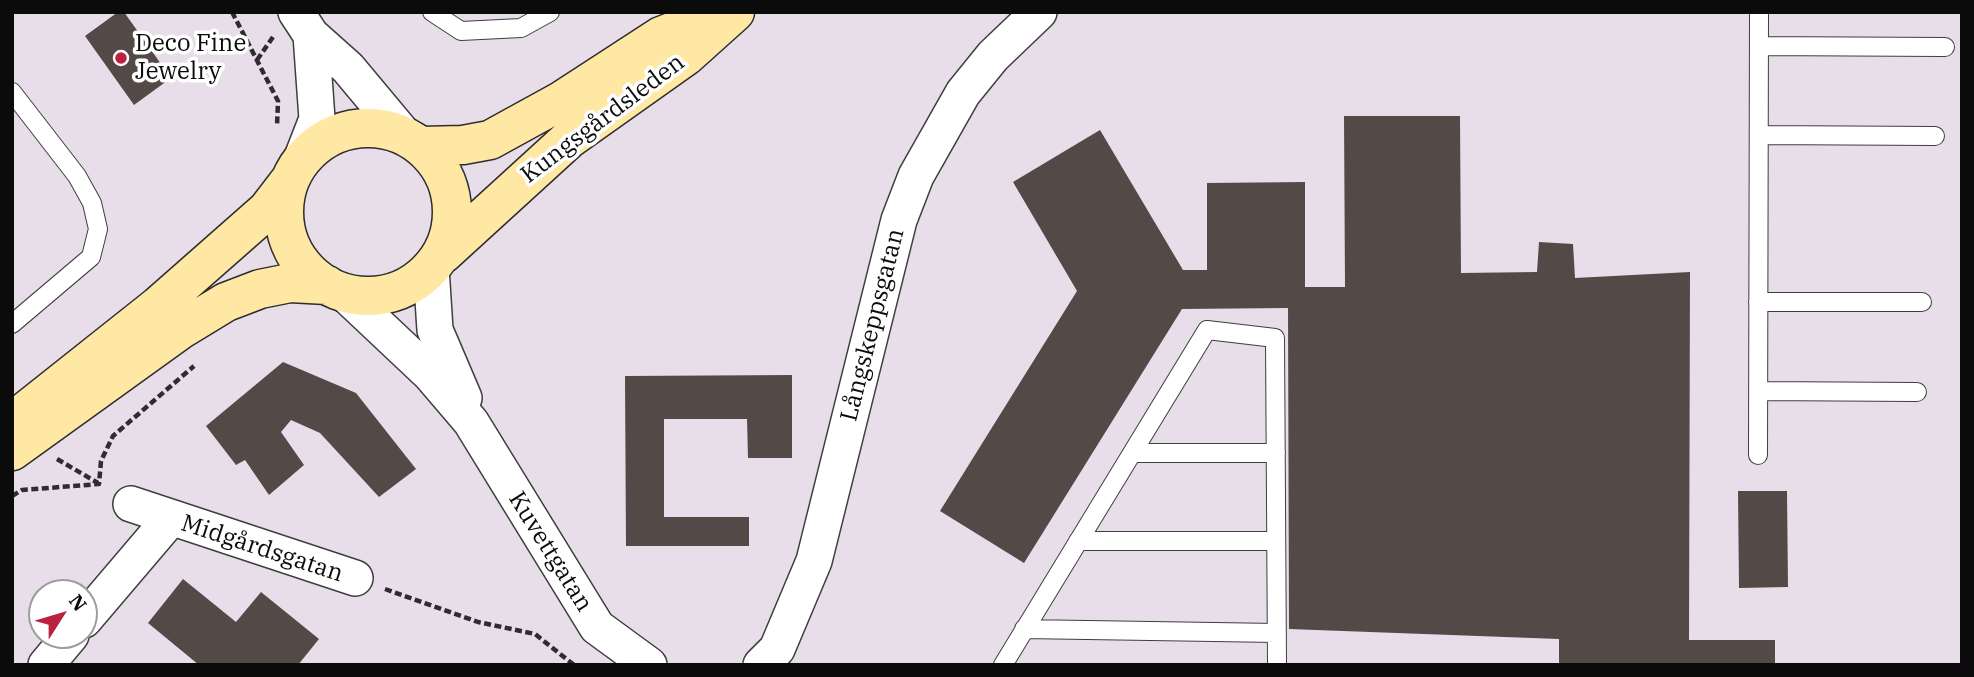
<!DOCTYPE html>
<meta charset="utf-8">
<style>
body{margin:0}
#map{position:relative;width:1974px;height:677px;overflow:hidden;background:#fff7e8;font-family:"IBM Plex Serif",serif}
canvas{display:block}
.frame{position:absolute;inset:0;border:14px solid #0b0b0b;pointer-events:none}
.north{position:absolute;left:28px;top:579px;width:70px;height:70px;box-sizing:border-box;background:#fff;border:2px solid #9d9d9d;border-radius:50%;rotate:53deg;font-size:19px;font-weight:700;line-height:28px;text-align:center;color:#0b0b0b}
.north::after{content:'';display:block;margin:auto;width:24px;height:32px;background:#bc213f;clip-path:polygon(50% 0,100% 100%,50% 72%,0 100%)}
</style>
<div id="map">
<canvas width="1974" height="677"></canvas>
<div class="frame"></div>
<div class="north">N</div>
</div>
<script>
const g = document.querySelector('canvas').getContext('2d');
g.lineJoin = 'round';
function paint(path, color) { g.fillStyle = color; g.fill(path, 'evenodd'); }
const toPath = rows => new Path2D(rows.map(r => 'M' + r).join(''));
function trace(path, color, width, dash) { g.strokeStyle = color; g.lineWidth = width; g.lineCap = dash ? 'butt' : 'round'; g.setLineDash(dash || []); g.stroke(path); }
function label(font, color, halo, rows, align = 'center') {
  g.font = font + ' "IBM Plex Serif",serif'; g.lineWidth = 7; g.setLineDash([]); g.textBaseline = 'middle'; g.strokeStyle = halo; g.fillStyle = color; for (const [text, x, y, turn = 0] of rows) {
    g.save(); g.translate(x, y); g.rotate((+turn || 0) * Math.PI / 180); g.textAlign = isNaN(turn) ? turn : align; if (halo) g.strokeText(text, 0, 0); g.fillText(text, 0, 0); g.restore();
  }
}
paint(toPath([
 [12,12,1962,12,1962,665,12,665],
 [42,593,84,593,84,635,42,635]
]), '#e7deea');
paint(toPath([
 [118,12,124,12,171,78,134,105,85,36],
 [1344,116,1460,116,1461,273,1537,272,1539,242,1573,244,1575,278,1690,272,1689,640,1775,640,1775,665,1559,665,1559,639,1289,629,1288,308,1182,309,1024,563,940,511,1077,291,1013,182,1100,130,1183,270,1207,270,1207,183,1305,182,1305,287,1345,287],
 [283,362,356,393,416,469,379,497,320,433,291,420,281,432,304,465,269,495,245,460,236,465,206,426],
 [792,375,792,458,748,458,747,419,664,419,664,517,749,517,749,546,626,546,625,376],
 [1738,491,1787,491,1788,587,1739,588],
 [183,579,236,622,261,592,319,639,298,665,199,665,148,623]
]), '#534a47');
const service = toPath([
 [432,12,461,31,521,28,550,12],
 [1759,46,1945,47],
 [12,92,77,176,92,203,98,229,91,257,12,324],
 [1759,135,1935,136],
 [1758,302,1922,302],
 [1758,391,1917,392],
 [1132,453,1276,453],
 [1758,455,1759,12],
 [1078,541,1276,541],
 [1024,629,1277,633],
 [1003,665,1207,330,1275,338,1277,665]
]);
const minor = toPath([
 [296,12,311,35,348,68,404,135],
 [301,160,317,119,311,35],
 [431,268,435,330,464,398],
 [343,292,430,374,471,422,597,627,649,665],
 [131,504,355,578],
 [84,620,170,519],
 [46,665,71,635],
 [761,665,777,649,814,561,899,220,916,176,963,93,993,56,1039,12]
]);
const secondary = toPath([
 '284 212a84 84 0 1 1 168 0a84 84 0 1 1-168 0Z',
 [421,146,463,145,490,140,561,101,661,36,720,13],
 [443,254,569,139,686,56,735,12],
 [12,422,158,306,267,210,290,180],
 [12,451,180,330,226,302,260,289,290,283,327,285]
]);
trace(service, '#3e3e3e', 20);
trace(minor, '#3e3e3e', 38);
trace(secondary, '#2d2d2d', 41);
trace(toPath([
 [232,12,278,101,277,126],
 [257,60,273,37],
 [57,459,98,483],
 [12,496,22,490,99,484,101,461,113,436,194,366],
 [385,589,478,622,535,634,574,665]
]), '#2d2d2d', 4.5, [7, 3.5]);
trace(service, '#fff', 18);
trace(minor, '#fff', 35);
trace(secondary, '#ffe8a3', 38);
for (const [x, y, r, color] of [
 [121,58,7,"#bc213f"]
]) { const dot = new Path2D(); dot.arc(x, y, r, 0, 2 * Math.PI); g.fillStyle = color; g.fill(dot); trace(dot, '#fff', 2.5); }
label('24px', '#0b0b0b', '#fff', [
 ["Deco Fine",135,44],
 ["Jewelry",135,72]
], 'left');
label('24px', '#0b0b0b', '#fff', [
 ["Kungsgårdsleden",603,119,-37],
 ["Långskeppsgatan",873,325,-76],
 ["Midgårdsgatan",262,549,18],
 ["Kuvettgatan",550,552,58]
]);
</script>
